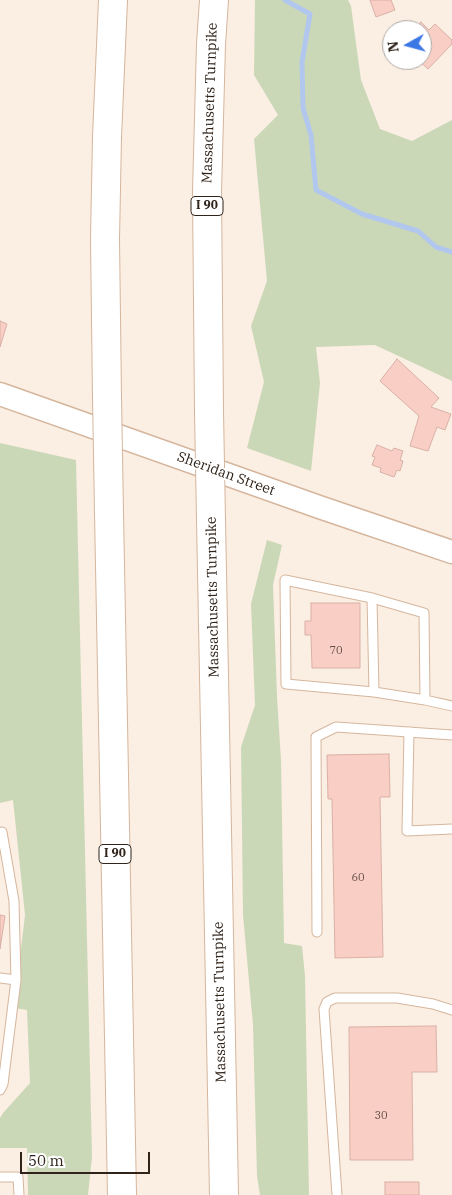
<!DOCTYPE html>
<style>
body{margin:0}
#map{position:relative;width:452px;height:1195px;overflow:hidden;background:#fbeee3;font-family:"IBM Plex Serif",serif}
canvas{display:block}
.north{position:absolute;left:382px;top:20px;width:50px;height:50px;box-sizing:border-box;background:#fff;border:1px solid #aca7a3;border-radius:50%;rotate:263deg;font-size:14px;font-weight:700;line-height:20px;text-align:center;color:#2f231a}
.north::after{content:'';display:block;margin:auto;width:18px;height:22px;background:#3c77e6;clip-path:polygon(50% 0,100% 100%,50% 72%,0 100%)}
.scale{position:absolute;left:20px;top:1152px;width:130px;height:22px;box-sizing:border-box;border:2px solid #2f231a;border-top:0;padding-left:6px;font-size:15px;line-height:18px;white-space:nowrap;color:#2f231a;-webkit-text-stroke:4px #fff;paint-order:stroke}
</style>
<div id="map">
<canvas width="452" height="1195"></canvas>
<div class="north">N</div>
<div class="scale">50 m</div>
</div>
<script>
const g = document.querySelector('canvas').getContext('2d');
g.lineJoin = 'round';
function paint(path, color) { g.fillStyle = color; g.fill(path, 'evenodd'); }
const toPath = rows => new Path2D(rows.map(r => 'M' + r).join(''));
function trace(path, color, width, dash) { g.strokeStyle = color; g.lineWidth = width; g.lineCap = dash ? 'butt' : 'round'; g.setLineDash(dash || []); g.stroke(path); }
function label(font, color, halo, rows, align = 'center') {
  g.font = font + ' "IBM Plex Serif",serif'; g.lineWidth = 4; g.setLineDash([]); g.textBaseline = 'middle'; g.strokeStyle = halo; g.fillStyle = color; for (const [text, x, y, turn = 0] of rows) {
    g.save(); g.translate(x, y); g.rotate((+turn || 0) * Math.PI / 180); g.textAlign = isNaN(turn) ? turn : align; if (halo) g.strokeText(text, 0, 0); g.fillText(text, 0, 0); g.restore();
  }
}
paint(toPath([
 [255,0,348,0,351,6,361,80,380,129,412,141,452,120,452,381,375,345,316,347,320,383,311,471,247,448,264,382,251,326,267,281,254,139,278,115,254,75],
 [0,443,76,460,92,1157,88,1195,28,1195,27,1148,0,1148,0,1118,3,1113,30,1083,27,1010,14,1008,25,915,13,800,0,803],
 [267,540,282,545,273,585,277,697,281,760,284,943,302,946,305,976,309,1195,260,1195,257,1176,253,1025,243,915,241,747,255,705,251,604]
]), '#cbd8b8');
trace(toPath([
 [285,0,310,14,302,62,303,108,311,135,316,190,362,214,418,231,436,247,452,252]
]), '#b1c7ee', 5);
const building = toPath([
 [370,0,391,0,395,10,376,17,370,0],
 [421,22,429,30,435,24,452,40,452,44,428,69,418,60,422,60,422,30,413,30,421,22],
 [0,321,7,324,0,347,0,321],
 [397,359,439,398,431,407,451,414,445,430,437,427,428,451,410,446,419,416,380,381,397,359],
 [377,445,392,451,394,448,403,451,400,460,403,461,400,471,397,470,394,477,380,472,381,468,372,465,375,457,372,456,377,445],
 [311,603,360,603,360,668,312,668,311,635,305,635,305,621,311,621,311,603],
 [389,754,390,797,380,797,383,957,335,958,332,799,328,799,327,755,389,754],
 [0,915,5,916,0,949,0,915],
 [436,1026,437,1072,412,1072,413,1160,350,1160,349,1027,436,1026],
 [385,1182,419,1182,419,1195,385,1195,385,1182]
]);
paint(building, '#f9cfc5');
trace(building, '#d9b0a6', 1);
const service = toPath([
 [372,598,374,692],
 [425,700,374,692,286,684,285,580,372,598,424,613,425,700,452,706],
 [409,732,407,831,452,829],
 [317,932,316,737,336,727,452,735],
 [0,978,16,980],
 [0,1090,3,1084,16,980,14,901,2,832],
 [0,1177,18,1177,19,1195],
 [337,1195,324,1009,327,1002,335,998,397,998,433,1004,452,1010]
]);
const tertiary = toPath([
 [0,394,322,508,452,552]
]);
const motorway = toPath([
 [107,397,105,239,107,137,113,0],
 [209,411,207,192,211,44,214,0],
 [109,513,122,1195],
 [211,520,224,1195]
]);
trace(service, '#d5b69d', 11);
trace(tertiary, '#d5b69d', 25);
trace(motorway, '#d5b69d', 30);
trace(service, '#fff', 9);
trace(tertiary, '#fff', 22);
trace(motorway, '#fff', 28);
const motorwayBridge = toPath([
 [107,397,109,513],
 [209,411,211,520]
]);
trace(motorwayBridge, '#d5b69d', 30, []);
trace(motorwayBridge, '#fff', 28);
label('11px', '#624e45', null, [
 ["70",336,651],
 ["60",358,878],
 ["30",381,1116]
]);
for (const [x, y, w] of [
 [207,206,32],
 [115,854,32]
]) { const box = new Path2D(); box.roundRect(x - w / 2, y - 9.5, w, 19, 4); g.fillStyle = '#fff'; g.fill(box); trace(box, '#2f231a', 1); }
label('bold 12px', '#2f231a', null, [
 ["I 90",207,206],
 ["I 90",115,854]
]);
label('14px', '#2f231a', '#fff', [
 ["Massachusetts Turnpike",210,103,-88],
 ["Sheridan Street",226,474,20],
 ["Massachusetts Turnpike",213,597,-91],
 ["Massachusetts Turnpike",220,1002,-91]
]);
</script>
